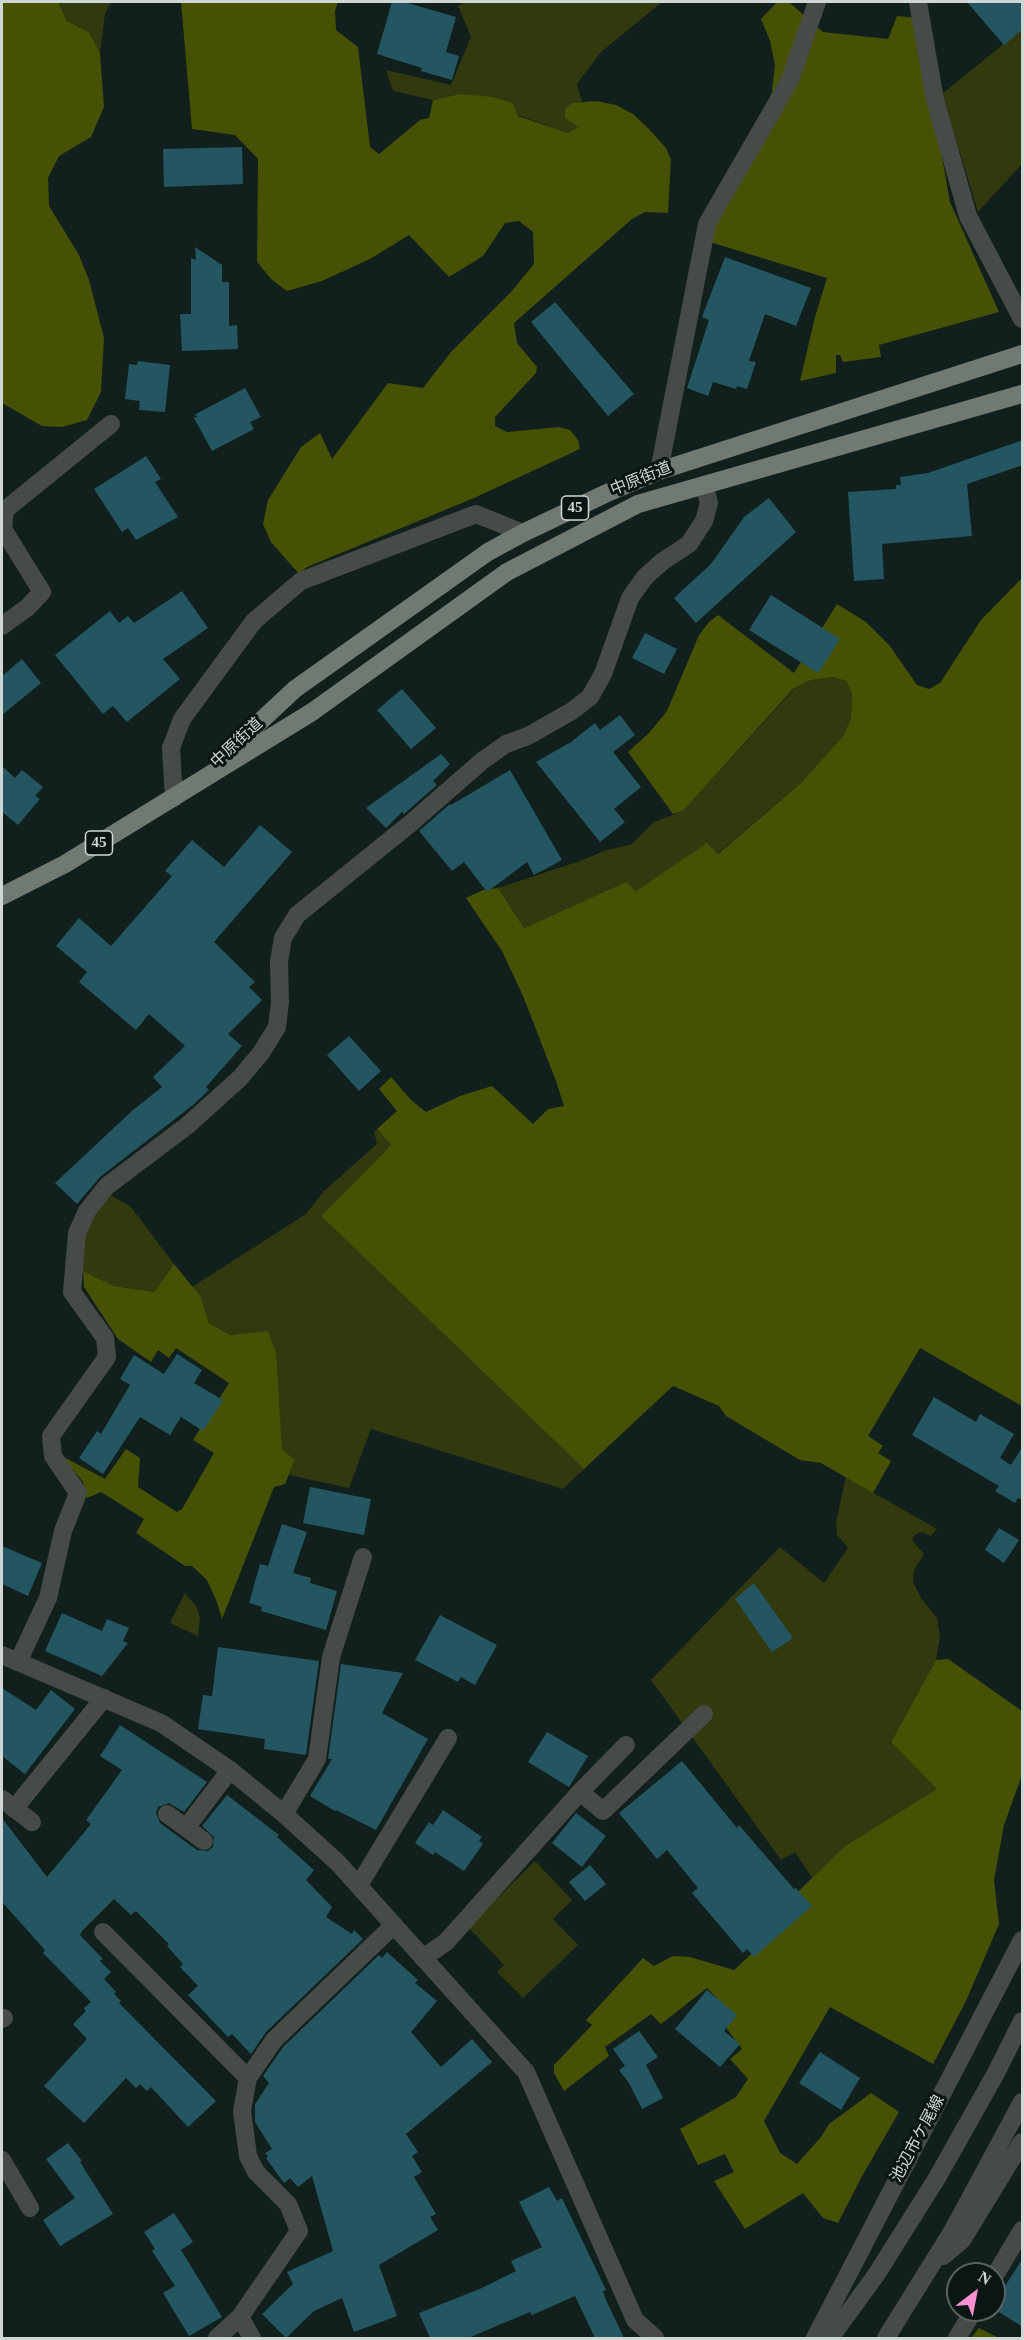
<!DOCTYPE html>
<meta charset="utf-8">
<style>
body{margin:0}
#map{position:relative;width:1024px;height:2340px;overflow:hidden;background:#12201d;font-family:"Times New Roman",serif}
canvas{display:block}
.frame{position:absolute;inset:0;border:3px solid #cfd7d5;pointer-events:none}
.north{position:absolute;left:946px;top:2262px;width:60px;height:60px;box-sizing:border-box;background:#091614;border:2px solid #586361;border-radius:50%;rotate:32deg;font-size:16px;font-weight:700;line-height:24px;text-align:center;color:#cfd7d5}
.north::after{content:'';display:block;margin:auto;width:21px;height:27px;background:#f690d1;clip-path:polygon(50% 0,100% 100%,50% 72%,0 100%)}
</style>
<div id="map">
<canvas width="1024" height="2340"></canvas>
<div class="frame"></div>
<div class="north">N</div>
</div>
<script>
const g = document.querySelector('canvas').getContext('2d');
g.lineJoin = 'round';
function paint(path, color) { g.fillStyle = color; g.fill(path, 'evenodd'); }
const toPath = rows => new Path2D(rows.map(r => 'M' + r).join(''));
function trace(path, color, width, dash) { g.strokeStyle = color; g.lineWidth = width; g.lineCap = dash ? 'butt' : 'round'; g.setLineDash(dash || []); g.stroke(path); }
function label(font, color, halo, rows, align = 'center') {
  g.font = font + ' "Times New Roman","Noto Sans JP",serif'; g.lineWidth = 6; g.setLineDash([]); g.textBaseline = 'middle'; g.strokeStyle = halo; g.fillStyle = color; for (const [text, x, y, turn = 0] of rows) {
    g.save(); g.translate(x, y); g.rotate((+turn || 0) * Math.PI / 180); g.textAlign = isNaN(turn) ? turn : align; if (halo) g.strokeText(text, 0, 0); g.fillText(text, 0, 0); g.restore();
  }
}
paint(toPath([
 [58,2,111,2,105,14,100,53,89,32,67,21],
 [466,2,662,2,601,52,577,84,582,102,572,103,579,127,568,133,460,94,433,100,393,91,386,70,451,85,471,37,458,6],
 [1022,29,1022,164,978,212,942,94],
 [833,677,846,681,852,693,851,718,843,736,801,783,717,854,707,844,636,891,626,882,524,928,498,888,580,861,604,851,632,844,654,822,683,811,794,689,811,680],
 [377,1129,391,1145,321,1216,584,1469,563,1489,371,1429,349,1488,289,1475,295,1460,282,1449,279,1412,242,1334,229,1335,209,1323,201,1297,192,1287,306,1214,324,1191,377,1144,374,1132],
 [109,1194,131,1207,174,1264,154,1292,114,1286,83,1271,83,1251,85,1234,92,1216],
 [846,1477,937,1529,931,1536,922,1532,915,1535,912,1540,924,1554,914,1570,913,1582,921,1598,937,1618,940,1637,936,1660,891,1742,938,1789,845,1846,812,1878,795,1852,781,1860,651,1680,780,1547,824,1583,848,1548,837,1535,836,1522],
 [185,1593,196,1606,200,1617,198,1636,170,1623],
 [535,1861,572,1900,553,1919,578,1945,523,1998,497,1972,504,1965,468,1927]
]), '#32390e');
paint(toPath([
 [2,2,58,2,67,21,89,32,100,53,104,107,91,137,59,156,48,178,49,206,79,255,89,280,104,338,101,392,87,420,62,427,42,426,2,403],
 [181,2,338,2,335,11,336,30,358,47,370,147,379,154,420,120,429,118,433,100,460,94,492,97,513,103,518,116,568,133,578,127,565,118,565,109,572,103,596,101,616,105,633,114,648,128,666,148,671,160,668,213,645,212,632,219,514,323,517,343,537,367,536,373,495,417,495,426,507,432,559,427,570,430,578,440,580,449,474,498,307,567,299,574,271,542,263,524,268,500,301,447,320,433,332,459,388,383,423,388,451,352,511,292,534,264,533,232,519,221,505,223,483,256,449,277,409,235,370,259,322,281,287,291,272,280,257,262,258,159,235,135,192,129],
 [777,2,789,2,823,32,888,39,897,16,917,18,950,202,999,312,879,345,881,357,843,362,840,355,836,355,836,373,800,381,815,317,827,278,710,242,713,223,771,99,775,65,770,41,761,19],
 [1022,578,1022,1406,920,1348,868,1436,883,1446,878,1453,891,1461,873,1493,821,1463,800,1460,726,1416,719,1406,673,1386,584,1469,321,1216,391,1145,377,1129,397,1111,379,1089,391,1077,411,1100,426,1112,460,1096,492,1086,533,1124,548,1109,564,1106,556,1081,523,996,502,951,466,898,483,890,498,888,524,928,626,882,636,891,707,843,718,854,801,783,843,736,851,718,852,693,846,681,833,677,811,680,793,689,683,811,673,814,628,752,649,733,667,711,699,635,709,622,718,615,794,673,837,604,866,622,890,646,917,685,929,689,940,683,981,620],
 [174,1264,201,1297,209,1323,230,1335,268,1331,276,1352,282,1449,295,1460,285,1484,274,1487,222,1619,217,1602,207,1580,192,1566,185,1566,136,1533,144,1519,101,1492,87,1498,83,1482,62,1456,105,1479,126,1449,140,1458,138,1487,177,1512,182,1509,214,1453,193,1440,229,1383,176,1348,169,1358,158,1350,151,1362,118,1339,84,1287,83,1271,114,1286,154,1292],
 [948,1659,1022,1711,1022,1775,1004,1825,994,1880,999,1924,966,2001,933,2064,830,2007,764,2121,780,2153,797,2164,821,2137,829,2124,871,2093,899,2112,861,2178,838,2223,823,2218,803,2193,745,2229,714,2181,734,2172,725,2154,698,2165,680,2129,736,2097,748,2079,730,2059,742,2049,724,2025,735,2017,707,1988,661,2024,651,2014,605,2047,609,2056,564,2091,554,2073,554,2065,592,2025,586,2020,643,1958,654,1966,673,1956,690,1957,734,1970,783,1925,775,1914,845,1846,937,1789,891,1742,936,1660],
 [979,2328,999,2338,971,2338]
]), '#475103');
paint(toPath([
 [392,2,404,2,456,17,446,52,459,56,452,80,421,71,422,68,377,54],
 [967,2,1023,2,1023,29,1004,45],
 [242,147,243,184,164,187,163,149],
 [195,247,222,265,222,282,229,282,229,326,237,325,238,349,182,351,180,314,191,314,191,258,196,260],
 [725,257,811,288,796,326,765,314,749,361,756,362,747,389,737,386,736,389,713,382,708,396,687,388,709,320,702,317],
 [555,302,634,394,608,416,531,322],
 [138,361,170,365,165,412,139,410,140,401,125,399,129,364,137,365],
 [245,388,261,417,250,422,254,429,212,451,194,418,198,416,194,415],
 [1023,440,1023,465,967,484,972,536,882,544,884,579,854,581,848,492,896,489,896,485,901,485,900,477,928,473],
 [146,456,161,479,155,482,178,517,136,540,128,528,122,532,94,489],
 [769,498,796,532,696,623,674,598,711,564,744,517],
 [182,591,208,628,163,659,180,679,127,722,113,706,103,714,55,655,110,611,119,623,128,616,134,623],
 [771,595,840,639,818,673,749,630],
 [645,633,677,649,664,674,632,658],
 [22,659,41,683,2,715,2,676],
 [402,689,436,728,411,749,377,710],
 [620,715,635,735,613,752,641,787,614,809,625,822,600,842,536,762,571,742,595,723,600,730],
 [441,754,450,764,433,781,437,785,404,814,402,812,386,828,366,808],
 [2,766,15,778,22,770,43,787,35,796,40,799,18,825,2,812],
 [510,770,562,860,534,875,527,862,487,892,464,862,452,871,419,831,450,804,451,805],
 [260,825,292,852,214,942,255,982,249,987,262,1000,228,1034,242,1046,206,1087,209,1090,193,1105,100,1177,77,1204,55,1183,133,1110,162,1087,153,1077,185,1046,149,1014,136,1030,79,982,87,972,56,946,79,918,111,946,172,876,165,871,192,840,224,867],
 [349,1036,381,1071,359,1091,327,1055],
 [177,1354,202,1370,194,1383,223,1400,203,1431,181,1417,170,1435,140,1417,103,1474,79,1458,97,1431,101,1434,130,1385,120,1379,134,1355,164,1374],
 [934,1397,976,1422,980,1414,1014,1434,1000,1458,1011,1465,1023,1446,1023,1500,1018,1498,1015,1503,995,1491,999,1486,912,1435],
 [310,1487,371,1499,364,1535,303,1523],
 [282,1524,307,1532,293,1573,311,1578,310,1583,337,1591,326,1630,261,1611,262,1607,249,1603,260,1564,268,1566],
 [999,1528,1019,1540,1004,1563,985,1550],
 [2,1546,42,1563,28,1596,2,1584],
 [754,1583,793,1638,772,1652,735,1599],
 [62,1613,102,1631,107,1619,129,1628,123,1641,128,1643,102,1676,45,1651],
 [440,1615,497,1645,475,1685,461,1677,458,1682,415,1660],
 [218,1647,319,1661,306,1755,264,1749,265,1739,198,1729,203,1695,212,1696],
 [341,1664,403,1673,382,1713,428,1739,376,1830,336,1810,335,1811,310,1796,332,1759,328,1759],
 [2,1688,36,1710,51,1690,75,1709,25,1774,2,1756],
 [120,1725,207,1782,184,1812,169,1803,158,1807,156,1813,160,1823,197,1850,208,1851,213,1847,214,1837,202,1826,227,1795,279,1835,277,1837,314,1870,306,1880,332,1907,326,1917,352,1934,354,1930,363,1939,266,2032,251,2054,232,2034,228,2037,188,1995,198,1986,180,1967,183,1964,167,1946,169,1944,136,1911,131,1915,114,1899,82,1931,80,1935,103,1959,100,1961,111,1972,104,1979,116,1992,114,1994,121,2001,119,2003,216,2101,188,2127,151,2087,147,2091,140,2084,136,2088,126,2078,84,2123,44,2086,87,2039,73,2024,86,2011,84,2008,91,2002,43,1953,45,1950,2,1902,2,1818,47,1877,91,1824,86,1820,122,1770,100,1756],
 [547,1732,588,1756,569,1787,528,1762],
 [682,1761,737,1828,739,1825,794,1889,796,1888,812,1906,754,1957,747,1949,743,1953,692,1893,698,1888,667,1850,657,1859,619,1813],
 [443,1810,482,1837,479,1841,483,1844,464,1871,435,1852,433,1855,415,1843,429,1822,433,1825],
 [576,1813,606,1836,582,1867,552,1843],
 [590,1865,606,1884,585,1901,569,1882],
 [387,1952,418,1980,415,1983,437,2001,411,2032,441,2067,472,2039,492,2062,406,2134,418,2152,412,2156,422,2172,414,2177,436,2214,430,2217,438,2230,379,2265,397,2316,354,2332,342,2298,314,2311,286,2338,262,2314,293,2284,287,2272,333,2251,312,2176,298,2187,290,2178,284,2183,266,2158,268,2156,265,2153,272,2149,255,2122,255,2104,269,2083,263,2076,283,2047,379,1955,382,1958],
 [707,1990,737,2015,724,2031,740,2044,720,2067,675,2029],
 [639,2031,658,2057,646,2065,663,2098,642,2109,629,2083,619,2070,625,2066,613,2049],
 [820,2052,860,2078,841,2110,799,2083],
 [68,2143,82,2161,80,2162,113,2214,60,2246,43,2220,75,2198,46,2159],
 [549,2187,557,2201,562,2198,606,2290,603,2291,605,2298,624,2338,595,2338,575,2296,532,2315,530,2312,468,2338,430,2338,419,2313,482,2288,516,2271,511,2261,542,2247,519,2202],
 [174,2213,193,2242,181,2250,222,2317,189,2336,163,2293,175,2286,152,2251,155,2249,144,2232],
 [1023,2258,1023,2327,994,2309,994,2303]
]), '#235661');
trace(toPath([
 [918,2,935,100,968,216,1022,319],
 [659,471,707,224,790,80,817,2],
 [2,626,28,607,42,592,3,529,5,510,111,424],
 [18,1662,48,1598,63,1531,78,1493,53,1456,51,1436,107,1357,105,1338,72,1292,77,1233,87,1211,107,1186,188,1125,240,1078,261,1053,277,1027,280,1002,279,961,283,938,297,915,411,823,482,761,506,744,528,736,572,711,590,697,603,674,630,598,645,577,663,561,689,544,704,521,709,503,704,485],
 [580,1792,603,1811,704,1714],
 [2,1799,32,1822],
 [14,1809,104,1698],
 [167,1814,204,1841],
 [284,1814,317,1759,331,1657,363,1557],
 [186,1828,230,1770],
 [359,1885,448,1738],
 [423,1958,446,1942,580,1792,626,1745],
 [240,2317,252,2338]
]), '#474b47', 18);
trace(toPath([
 [174,798,171,748,182,719,254,621,301,581,476,514,523,533],
 [2,1655,161,1723,230,1770,284,1814,338,1863,526,2072,635,2320,655,2338],
 [103,1932,248,2078],
 [2,2019,4,2018],
 [2,2160,30,2208],
 [994,2277,1022,2230],
 [217,2338,240,2317,299,2231,288,2204,256,2172,248,2156,242,2111,248,2078,274,2040,394,1925],
 [957,2338,974,2310]
]), '#474b47', 18);
trace(toPath([
 [943,2256,962,2240,1022,2142],
 [815,2338,1022,1940],
 [830,2338,876,2275,937,2178,996,2073,1022,2021],
 [886,2338,953,2230,1022,2102]
]), '#474b47', 18);
trace(toPath([
 [221,758,295,689,488,552,523,533,607,493,659,471,1022,354],
 [2,896,65,864,312,712,507,572,638,504,1022,394]
]), '#707a72', 18);
for (const [x, y, w] of [
 [575,508,27],
 [99,843,27]
]) { const box = new Path2D(); box.roundRect(x - w / 2, y - 12, w, 24, 4.5); g.fillStyle = '#091614'; g.fill(box); trace(box, '#cfd7d5', 1.5); }
label('bold 15px', '#cfd7d5', null, [
 ["45",575,508],
 ["45",99,843]
]);
label('16px', '#cfd7d5', '#091614', [
 ["中原街道",641,479,-22],
 ["中原街道",237,743,-43],
 ["池辺市ケ尾線",918,2139,-62]
]);
</script>
